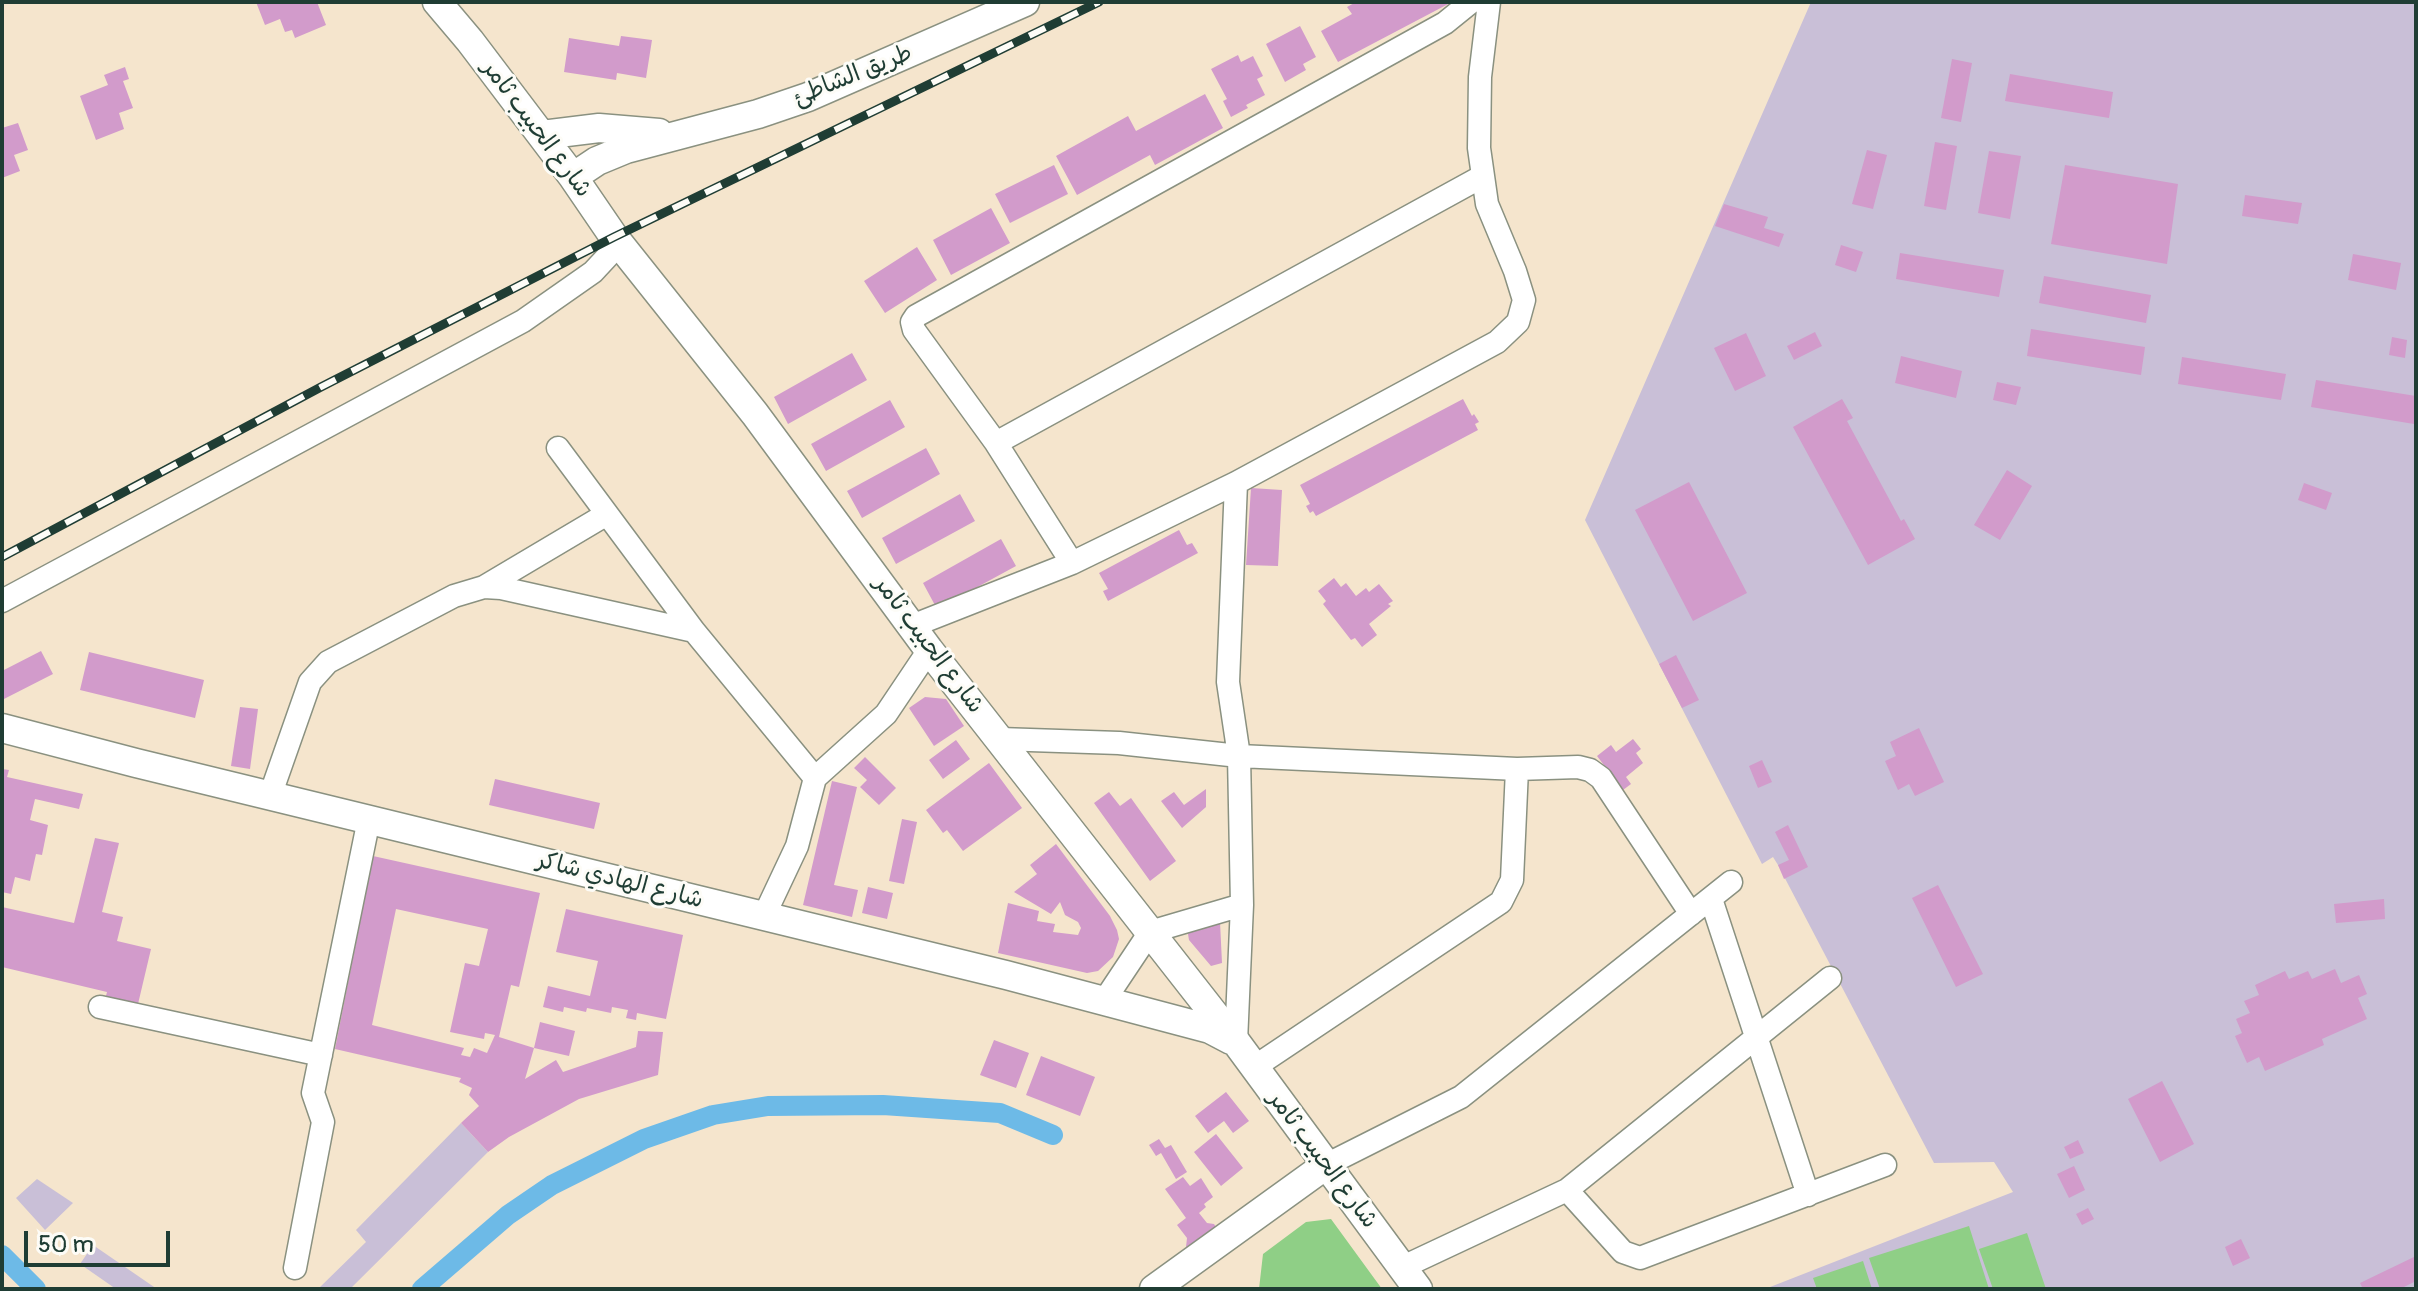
<!DOCTYPE html>
<meta charset="utf-8">
<style>
body{margin:0}
#map{position:relative;width:2418px;height:1291px;overflow:hidden;background:#f5e5cd;font-family:Pangolin,sans-serif}
canvas{display:block}
.frame{position:absolute;inset:0;border:4px solid #1f3d34;pointer-events:none}
.scale{position:absolute;left:24px;top:1231px;width:146px;height:36px;box-sizing:border-box;border:4px solid #1f3d34;border-top:0;padding-left:10px;font-size:24px;line-height:28px;white-space:nowrap;color:#1f3d34;-webkit-text-stroke:6px #fdfcf7;paint-order:stroke}
</style>
<div id="map">
<canvas width="2418" height="1291"></canvas>
<div class="frame"></div>
<div class="scale">50 m</div>
</div>
<script>
const g = document.querySelector('canvas').getContext('2d');
g.lineJoin = 'round';
function paint(path, color) { g.fillStyle = color; g.fill(path, 'evenodd'); }
const toPath = rows => new Path2D(rows.map(r => 'M' + r).join(''));
function trace(path, color, width, dash) { g.strokeStyle = color; g.lineWidth = width; g.lineCap = dash ? 'butt' : 'round'; g.setLineDash(dash || []); g.stroke(path); }
function label(font, color, halo, rows, align = 'center') {
  g.font = font + ' Pangolin,"Playpen Sans Arabic",sans-serif'; g.lineWidth = 6; g.setLineDash([]); g.textBaseline = 'middle'; g.strokeStyle = halo; g.fillStyle = color; for (const [text, x, y, turn = 0] of rows) {
    g.save(); g.translate(x, y); g.rotate((+turn || 0) * Math.PI / 180); g.textAlign = isNaN(turn) ? turn : align; if (halo) g.strokeText(text, 0, 0); g.fillText(text, 0, 0); g.restore();
  }
}
paint(toPath([
 [1811,2,2416,2,2416,497,2414,515,2416,517,2416,1289,1765,1289,2013,1192,1994,1162,1934,1163,1778,865,1773,857,1762,864,1585,520],
 [461,1123,488,1152,350,1289,318,1289,366,1242,356,1230],
 [37,1179,73,1203,45,1230,16,1198],
 [93,1245,157,1289,116,1289,80,1264]
]), '#c9bfd7');
paint(toPath([
 [1331,1219,1382,1289,1259,1289,1263,1254,1306,1222],
 [1969,1226,1989,1289,1880,1289,1869,1258],
 [2027,1233,2046,1289,1993,1289,1979,1249],
 [1863,1261,1872,1289,1817,1289,1813,1278]
]), '#8fcf86');
trace(toPath([
 [2,1255,36,1289],
 [422,1289,508,1215,552,1185,644,1139,713,1115,768,1106,883,1105,1000,1113,1053,1135]
]), '#6dbae7', 20);
paint(toPath([
 [256,2,317,2,326,25,295,38,292,30,285,32,280,19,265,25],
 [1356,2,1452,2,1338,62,1321,31,1352,14,1347,7],
 [1300,26,1316,57,1303,64,1306,70,1285,82,1266,44],
 [621,36,652,40,646,78,617,73,616,80,564,72,569,38,619,46],
 [1238,55,1241,62,1253,56,1263,76,1257,79,1265,95,1246,105,1248,108,1231,117,1223,101,1227,99,1211,69],
 [1952,59,1972,63,1961,122,1941,118],
 [125,67,129,79,123,81,133,108,119,113,124,129,96,140,80,96,108,85,104,75],
 [2010,74,2113,92,2109,118,2005,101],
 [1205,94,1223,128,1155,165,1150,155,1077,195,1056,156,1128,116,1136,131],
 [18,123,28,150,14,155,20,171,2,178,2,128],
 [1935,142,1957,146,1946,210,1924,206],
 [1867,150,1887,155,1873,209,1852,204],
 [1989,151,2021,156,2010,219,1978,213],
 [1054,165,1068,194,1010,223,995,194],
 [2065,165,2178,184,2167,264,2051,244],
 [2245,195,2302,203,2298,224,2242,216],
 [1724,204,1768,217,1764,228,1784,234,1779,247,1715,226],
 [991,208,1010,243,951,275,933,240],
 [1841,245,1863,252,1856,272,1835,265],
 [917,247,937,280,885,313,864,281],
 [1900,253,2004,270,1999,297,1896,279],
 [2353,254,2401,263,2396,290,2348,280],
 [2044,276,2151,295,2146,323,2039,303],
 [2031,329,2145,347,2141,375,2027,356],
 [1815,332,1822,346,1794,360,1787,346],
 [1746,333,1766,376,1735,391,1714,348],
 [2392,337,2407,340,2405,358,2389,355],
 [852,353,867,380,788,424,774,397],
 [1901,356,1962,371,1956,398,1895,383],
 [2182,357,2286,374,2281,400,2178,384],
 [2316,380,2416,396,2414,424,2311,407],
 [1997,382,2021,387,2016,405,1993,400],
 [1463,399,1472,416,1474,414,1479,422,1475,424,1478,430,1316,516,1313,511,1310,513,1306,506,1310,504,1300,485],
 [1842,399,1853,418,1847,421,1901,521,1904,519,1915,539,1868,565,1793,427],
 [890,400,905,427,826,471,811,444],
 [926,448,940,474,862,518,847,491],
 [2007,470,2032,486,2000,540,1974,525],
 [1689,482,1747,593,1693,621,1635,510],
 [2304,483,2332,493,2326,510,2298,500],
 [1251,488,1282,490,1278,566,1246,565],
 [960,494,975,521,896,564,882,538],
 [1179,530,1187,545,1192,543,1198,553,1108,601,1103,591,1108,589,1099,573],
 [1001,539,1016,566,937,609,923,583],
 [1334,578,1341,587,1346,583,1356,596,1366,588,1369,592,1379,584,1393,601,1388,604,1391,606,1369,624,1377,635,1362,647,1355,638,1351,640,1323,604,1326,601,1318,591],
 [41,651,53,674,2,700,2,671],
 [89,652,204,680,195,718,80,690],
 [1676,655,1699,700,1682,708,1659,664],
 [925,697,946,699,964,726,934,746,909,708],
 [240,707,258,709,250,769,231,766],
 [1919,728,1944,782,1915,796,1909,784,1898,790,1885,761,1896,756,1890,742],
 [1633,739,1641,749,1636,753,1643,763,1626,777,1631,784,1623,790,1597,756,1611,745,1616,752],
 [956,740,970,759,943,779,929,760],
 [865,757,896,788,879,805,860,787,867,780,854,768],
 [1762,760,1772,782,1758,788,1749,766],
 [989,763,1022,808,963,851,947,830,943,833,926,810],
 [2,769,9,770,7,777,83,794,79,809,35,799,30,820,48,825,42,855,36,854,30,881,15,877,11,894,2,892],
 [495,779,600,803,594,829,489,805],
 [832,781,857,787,834,885,858,890,852,917,803,905],
 [1206,789,1206,807,1182,828,1161,801,1174,792,1184,805],
 [1109,792,1120,806,1131,798,1176,861,1150,881,1094,803],
 [902,819,917,822,904,884,889,881],
 [1788,825,1808,867,1784,879,1778,865,1789,860,1775,832],
 [95,838,119,843,102,912,123,917,117,941,151,949,138,1004,106,996,107,992,2,967,2,907,74,923],
 [1056,844,1110,916,1117,930,1119,939,1113,957,1098,971,1087,973,998,953,1008,903,1039,911,1037,921,1055,924,1053,932,1078,935,1081,928,1078,922,1065,915,1060,902,1051,914,1014,892,1037,874,1030,865],
 [373,856,540,893,519,987,511,985,499,1037,534,1048,540,1022,575,1031,569,1056,534,1048,525,1079,556,1060,563,1072,636,1047,638,1031,663,1032,658,1075,579,1099,509,1137,488,1152,461,1123,479,1106,469,1095,472,1088,459,1082,461,1078,335,1049],
 [396,909,488,929,479,966,465,963,450,1032,484,1039,485,1033,495,1035,487,1053,474,1048,470,1057,461,1055,464,1048,372,1025],
 [1938,885,1983,974,1956,987,1912,898],
 [868,887,893,893,887,919,862,913],
 [2384,899,2385,919,2336,923,2334,904],
 [566,909,683,935,666,1019,637,1013,636,1020,626,1018,628,1010,612,1007,611,1013,587,1008,586,1012,564,1007,563,1012,543,1007,548,986,590,996,598,961,556,952],
 [1220,922,1222,963,1211,966,1189,940,1188,934,1190,930],
 [2335,969,2341,983,2359,975,2367,994,2358,998,2367,1019,2322,1039,2324,1045,2265,1071,2259,1057,2247,1063,2235,1036,2242,1033,2236,1019,2250,1013,2244,1001,2259,995,2255,985,2285,971,2289,979,2308,971,2312,979],
 [994,1040,1029,1053,1016,1088,980,1075],
 [1041,1056,1095,1077,1080,1116,1026,1095],
 [2162,1081,2194,1144,2160,1162,2128,1099],
 [1226,1092,1249,1121,1233,1133,1224,1121,1208,1133,1195,1116],
 [1216,1134,1243,1168,1221,1186,1194,1152],
 [1159,1139,1165,1148,1171,1145,1187,1172,1176,1179,1161,1153,1156,1156,1149,1145],
 [2078,1140,2084,1153,2070,1159,2064,1147],
 [2074,1166,2085,1190,2069,1198,2057,1174],
 [1183,1177,1190,1186,1201,1178,1213,1197,1204,1204,1206,1207,1199,1213,1207,1223,1214,1224,1219,1232,1193,1257,1186,1247,1187,1238,1177,1225,1186,1218,1165,1189],
 [2088,1208,2094,1219,2082,1225,2076,1214],
 [2241,1239,2250,1258,2233,1266,2225,1247],
 [2416,1256,2416,1281,2400,1289,2363,1289,2360,1283]
]), '#d29bcb');
const minor = toPath([
 [996,443,1483,176],
 [558,448,694,631,815,778],
 [1072,563,996,443,914,330,912,322,916,316,1445,23,1471,2],
 [484,587,607,514],
 [2,601,523,321,593,272,620,243],
 [912,626,1072,563,1236,483,1497,342,1518,322,1524,300,1515,271,1487,204,1479,148,1480,77,1489,2],
 [1000,739,1119,743,1239,756,1517,769,1578,767,1590,770,1601,778,1691,914],
 [270,796,310,682,328,662,454,596,484,587,501,588,694,631],
 [1711,899,1808,1195],
 [764,916,797,846,815,778,886,714,929,650],
 [1104,1001,1150,932,1242,905],
 [100,1007,321,1055],
 [1236,1042,1242,905,1239,756,1228,682,1236,483],
 [1253,1068,1501,902,1512,880,1517,769],
 [1326,1165,1461,1097,1731,882],
 [1567,1190,1623,1252,1640,1258,1885,1165],
 [1403,1267,1567,1190,1830,978],
 [295,1268,323,1122,313,1093,369,819]
]);
const tertiary = toPath([
 [437,2,470,41,573,177,614,237,755,414,929,650,1236,1042,1418,1289],
 [542,135,599,128,659,133],
 [573,177,597,161,626,149,758,114,808,97,1025,2],
 [2,728,136,763,1006,975,1210,1029,1231,1040],
 [1154,1289,1326,1165]
]);
trace(minor, '#8a9180', 25);
trace(tertiary, '#8a9180', 31);
trace(minor, '#fff', 22);
trace(tertiary, '#fff', 28);
const rail = toPath([
 [2,557,321,387,614,237,1099,2]
]);
trace(rail, '#1f3d34', 9);
trace(rail, '#fdfcf7', 6, [18]);
label('24px', '#1f3d34', '#fdfcf7', [
 ["طريق الشاطئ",853,76,-22],
 ["شارع الحبيب ثامر",536,129,53],
 ["شارع الحبيب ثامر",928,645,53],
 ["شارع الهادي شاكر",620,881,14],
 ["شارع الحبيب ثامر",1322,1160,53]
]);
</script>
